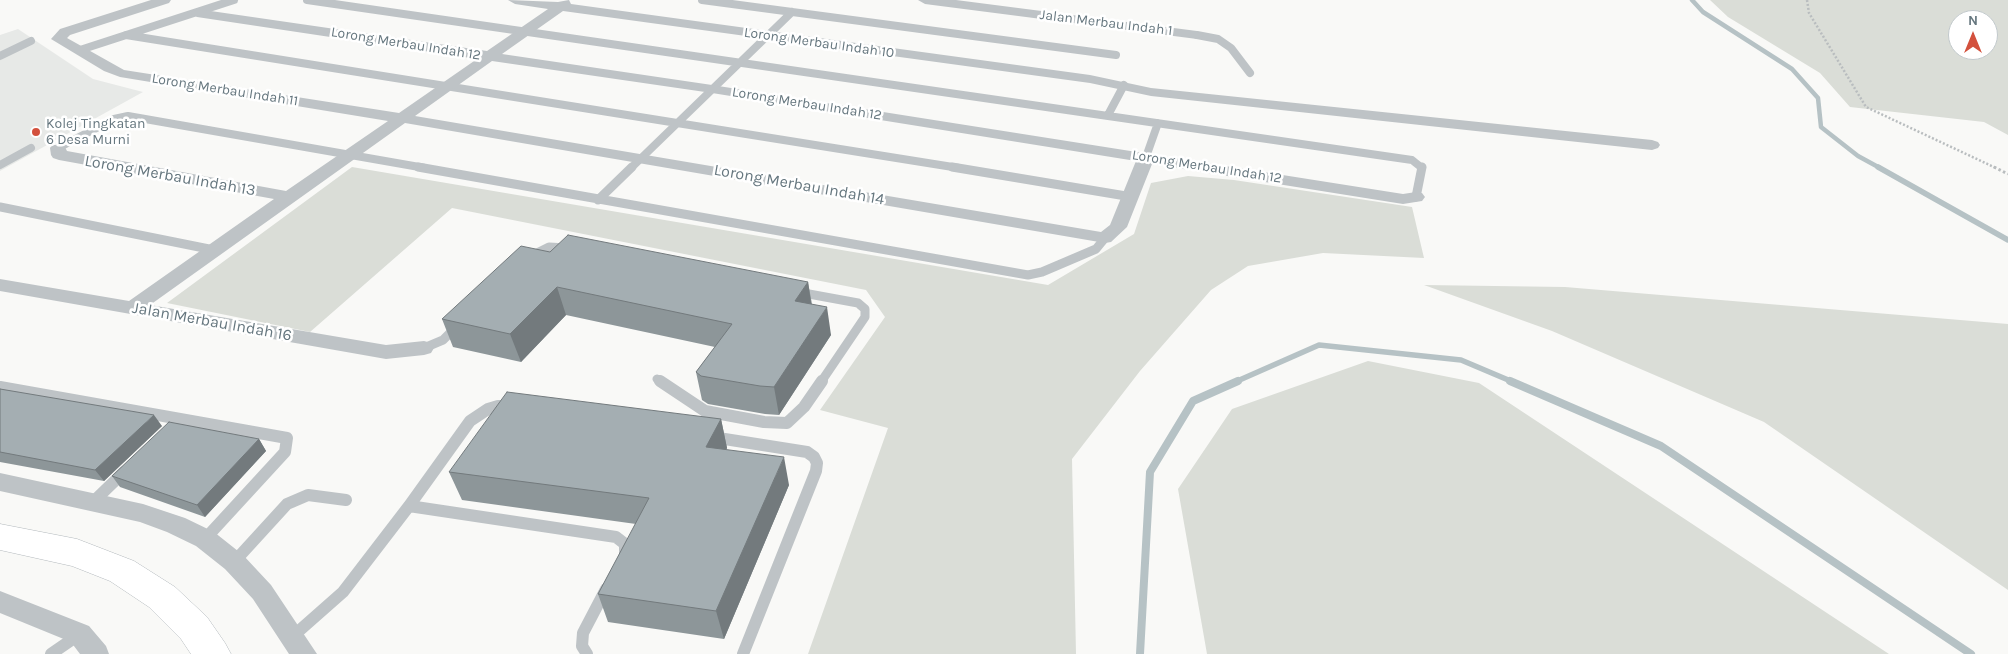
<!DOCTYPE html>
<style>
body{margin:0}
#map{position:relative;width:2008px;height:654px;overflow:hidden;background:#f9f9f7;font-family:Karla,sans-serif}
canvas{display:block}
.north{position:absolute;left:1948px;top:10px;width:50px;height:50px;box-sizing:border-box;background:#fff;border:1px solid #c2c9cc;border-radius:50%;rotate:0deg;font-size:14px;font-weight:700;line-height:20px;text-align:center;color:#66777f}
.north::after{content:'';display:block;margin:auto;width:18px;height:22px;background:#d3513d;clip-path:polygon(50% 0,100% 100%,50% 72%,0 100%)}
</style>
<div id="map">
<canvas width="2008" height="654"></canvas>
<div class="north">N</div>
</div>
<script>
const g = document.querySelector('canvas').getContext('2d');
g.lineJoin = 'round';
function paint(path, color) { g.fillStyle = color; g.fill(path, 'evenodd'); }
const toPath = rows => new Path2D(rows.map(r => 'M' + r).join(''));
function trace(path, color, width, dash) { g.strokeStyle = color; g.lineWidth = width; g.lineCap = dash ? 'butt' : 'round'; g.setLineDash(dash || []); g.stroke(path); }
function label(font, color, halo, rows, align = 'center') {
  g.font = font + ' Karla,sans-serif'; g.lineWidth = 5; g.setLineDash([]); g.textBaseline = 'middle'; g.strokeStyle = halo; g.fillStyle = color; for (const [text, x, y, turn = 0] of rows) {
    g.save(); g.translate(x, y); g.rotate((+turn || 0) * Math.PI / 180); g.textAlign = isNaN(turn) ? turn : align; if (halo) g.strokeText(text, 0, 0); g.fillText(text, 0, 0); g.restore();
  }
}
paint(toPath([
 [18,29,93,79,143,92,0,171,0,35]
]), '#e7e9e7');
paint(toPath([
 [1710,0,2008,0,2008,135,1984,122,1850,107,1820,73,1728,17],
 [1958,20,1988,20,1988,50,1958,50],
 [352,167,1048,285,1134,234,1151,183,1188,176,1234,180,1412,207,1424,258,1323,253,1248,266,1211,290,1140,371,1072,459,1076,654,808,654,888,428,820,410,885,317,866,290,452,208,310,332,167,303],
 [1424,285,1565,287,2008,324,2008,590,1764,422,1552,331],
 [1368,361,1479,383,1889,654,1207,654,1178,489,1232,409]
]), '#daddd7');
trace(toPath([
 [1692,0,1703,12,1792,69,1818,98,1821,127,1858,156,1880,168]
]), '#b6c2c5', 4.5);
trace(toPath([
 [1878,167,2008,240],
 [1235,382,1319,345,1461,360,1513,382]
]), '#b6c2c5', 5.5);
trace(toPath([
 [1510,381,1661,446,1971,654],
 [1140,654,1150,472,1193,401,1238,381]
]), '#b6c2c5', 8);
const secondary = toPath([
 [0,524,77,539,134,561,175,587,207,617,225,643,231,654,191,654,181,639,149,607,110,581,72,566,0,550,0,524]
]);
trace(secondary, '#b3b9bd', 1);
trace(toPath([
 [1807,0,1809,13,1866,107,1996,168]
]), '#b9bdbf', 2.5, [2, 2]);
trace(toPath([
 [1994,167,2008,174]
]), '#b9bdbf', 3, [2.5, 2.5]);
trace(toPath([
 [307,0,1412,160,1422,168],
 [702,0,1116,55],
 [126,35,959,168],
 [1197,35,1218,39,1231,48,1250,73],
 [80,50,234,0],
 [0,56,31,41],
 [1108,115,1124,85],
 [58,148,114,119,128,116,425,168],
 [1146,157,1158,123],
 [0,165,31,148],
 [631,168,792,12]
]), '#bec3c6', 8);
trace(toPath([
 [418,167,1028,275,1042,272,1096,249,1105,238],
 [952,167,1132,197],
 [1416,197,1422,167],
 [598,200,632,167],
 [0,207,214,250],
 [529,257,549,247,567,248],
 [798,292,858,303,865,309,865,317,821,382],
 [424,348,443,340,457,326],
 [657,379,662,382]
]), '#bec3c6', 9);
trace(toPath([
 [660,381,705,411,764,422,787,423,804,407,822,381],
 [0,387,287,438,285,452,205,539],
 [712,437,807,452,814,457,817,463,816,471,743,654],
 [93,502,124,472],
 [409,506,616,537,625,544,625,554],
 [234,562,287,504,308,495,346,500],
 [292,637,343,592,409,506,470,421,488,409,498,406,510,406],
 [51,654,80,634],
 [587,654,582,646,583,633,606,589]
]), '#bec3c6', 12);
paint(toPath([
 [151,0,171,0,169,3,70,35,67,38,124,70,399,113,477,59,197,17,190,13,197,9,487,51,548,9,515,4,508,0,558,2,569,0,571,4,1090,75,1151,88,1652,140,1658,142,1660,145,1658,148,1652,150,1151,96,1090,83,563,11,502,54,712,85,1403,194,1416,192,1422,193,1425,197,1422,201,1403,204,1152,164,1127,227,1111,242,1105,243,405,123,150,305,386,345,424,341,431,343,434,348,431,353,424,355,386,359,0,291,0,279,129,301,274,199,59,160,53,158,51,155,50,148,52,145,64,145,67,151,286,191,388,121,120,77,104,71,51,39,60,29,151,0],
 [492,61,712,93,1136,161,1110,225,1101,232,415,116,492,61],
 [918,0,956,0,1197,31,1204,35,1197,39,925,4,918,0],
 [0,473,143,504,185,518,214,532,243,555,271,585,317,654,289,654,253,599,225,569,196,546,167,532,140,522,0,491,0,473],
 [0,591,89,626,106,646,109,654,80,654,71,642,0,613,0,591]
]), '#bec3c6');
paint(secondary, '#fff');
paint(toPath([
 [550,252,808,282,812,304,831,335,779,415,765,414,708,404,702,400,696,372,715,347,566,315,521,362,453,347,442,319],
 [0,389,162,426,104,481,0,462],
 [721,419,727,448,726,450,789,485,724,639,608,622,598,594,636,524,462,500,449,472],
 [259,439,266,451,205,517,120,487,112,476]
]), '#8d9699');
paint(toPath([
 [808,282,812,309,795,301],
 [557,287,566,315,521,362,510,334],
 [827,307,831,335,779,415,774,387],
 [154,415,162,426,104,481,95,470],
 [721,419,727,448,713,476,706,447],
 [259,439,266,451,205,517,197,505],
 [784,457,789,485,724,639,716,611]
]), '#737a7d');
const building = toPath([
 [568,235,808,282,795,301,827,307,774,387,760,386,701,376,696,372,732,324,557,287,510,334,442,319,521,246,550,252,568,235],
 [0,389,154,415,95,470,0,452,0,389],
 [507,392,721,419,706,447,784,457,716,611,598,594,649,498,449,472,507,392],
 [169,422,259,439,197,505,112,476,169,422]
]);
paint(building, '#a4aeb2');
trace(building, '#737a7d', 1);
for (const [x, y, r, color] of [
 [36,132,5,"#d3513d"]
]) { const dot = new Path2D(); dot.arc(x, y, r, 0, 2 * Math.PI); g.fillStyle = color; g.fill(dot); trace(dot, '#fff', 2); }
label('14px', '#66777f', '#fff', [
 ["Jalan Merbau Indah 1",1106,23,7],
 ["Lorong Merbau Indah 10",819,43,8],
 ["Lorong Merbau Indah 12",406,44,9],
 ["Lorong Merbau Indah 11",225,90,9],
 ["Lorong Merbau Indah 12",807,104,9],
 ["Lorong Merbau Indah 12",1207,167,9]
]);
label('14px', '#66777f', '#fff', [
 ["Kolej Tingkatan",46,124],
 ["6 Desa Murni",46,140]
], 'left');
label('16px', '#66777f', '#fff', [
 ["Lorong Merbau Indah 13",170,176,10],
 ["Lorong Merbau Indah 14",799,185,10],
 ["Jalan Merbau Indah 16",212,322,10]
]);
</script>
